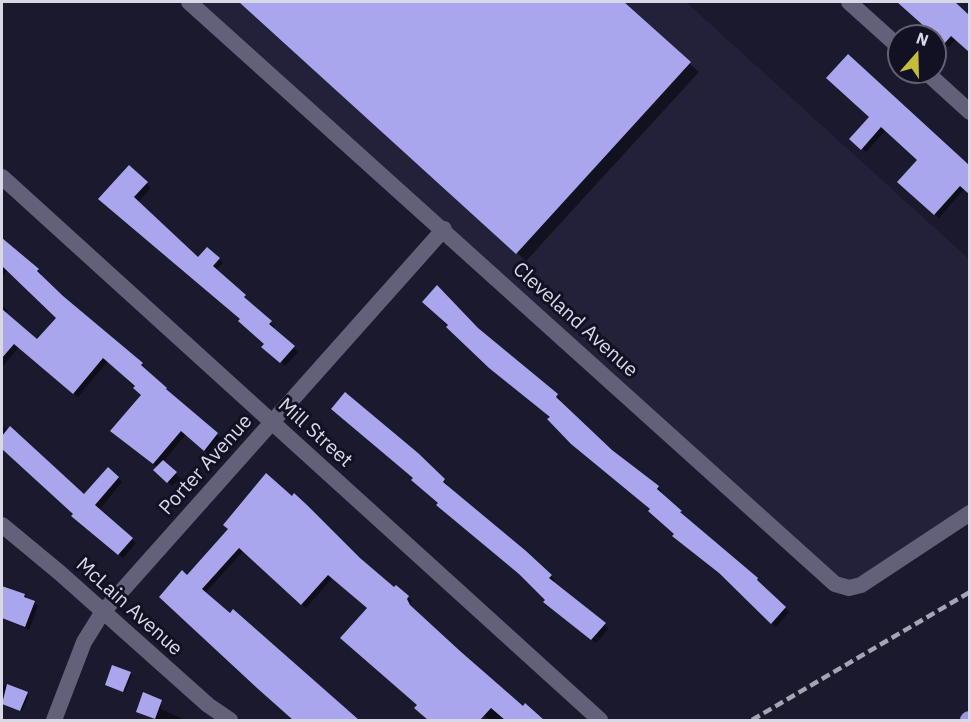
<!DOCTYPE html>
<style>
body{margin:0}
#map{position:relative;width:971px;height:722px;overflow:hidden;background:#1b192d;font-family:"IBM Plex Sans",sans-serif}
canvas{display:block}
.frame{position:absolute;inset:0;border:3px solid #d8d8e6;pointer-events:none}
.north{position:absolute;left:887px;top:24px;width:60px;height:60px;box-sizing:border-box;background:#121023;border:2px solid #616071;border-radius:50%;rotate:20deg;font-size:16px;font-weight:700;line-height:24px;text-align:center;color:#d8d8e6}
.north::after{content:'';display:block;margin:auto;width:21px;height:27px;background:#c3bd3e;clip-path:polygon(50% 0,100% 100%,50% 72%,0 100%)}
</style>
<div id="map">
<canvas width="971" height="722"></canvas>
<div class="frame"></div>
<div class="north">N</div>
</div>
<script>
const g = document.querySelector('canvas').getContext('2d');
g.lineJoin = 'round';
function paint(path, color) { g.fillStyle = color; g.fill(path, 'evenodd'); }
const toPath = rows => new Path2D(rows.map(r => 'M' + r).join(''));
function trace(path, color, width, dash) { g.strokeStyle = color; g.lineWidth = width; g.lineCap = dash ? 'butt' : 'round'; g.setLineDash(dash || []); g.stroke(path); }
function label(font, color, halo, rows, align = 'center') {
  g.font = font + ' "IBM Plex Sans",sans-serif'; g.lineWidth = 6; g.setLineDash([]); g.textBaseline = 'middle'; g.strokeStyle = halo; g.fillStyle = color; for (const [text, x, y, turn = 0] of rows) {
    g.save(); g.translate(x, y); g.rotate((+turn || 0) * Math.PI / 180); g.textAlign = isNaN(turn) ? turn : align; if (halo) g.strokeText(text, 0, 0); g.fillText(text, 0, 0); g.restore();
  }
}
paint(toPath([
 [190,2,686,2,969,259,969,513,849,588]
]), '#23203a');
paint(toPath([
 [240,2,622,2,699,72,526,261],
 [898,2,953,2,970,17,970,51,956,39,949,47],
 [848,56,970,166,970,193,964,189,939,218,899,182,918,160,886,130,866,152,851,139,871,117],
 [129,167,151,188,138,202,199,259,219,259,223,263,216,271,245,296,248,302,275,327,273,329,298,352,285,366,267,351,265,344,242,320,105,203],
 [2,240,38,270,42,274,40,276,62,297,142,364,169,394,222,439,209,454,186,434,163,462,180,478,172,486,155,470,158,468,116,435,143,396,108,361,78,397,19,347,2,367,2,306,8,311,5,314,37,341,58,318,8,270,2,278],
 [424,302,478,330,557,395,561,400,559,402,579,422,658,487,662,492,660,494,739,563,789,612,776,627,551,417,477,356],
 [2,425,84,496,118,478,122,482,99,510,136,543,123,558,78,520,75,514,2,447],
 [417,455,448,485,447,487,525,552,555,580,553,583,609,628,596,643,549,606,547,600,525,578,440,504],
 [292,498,306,506,335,533,333,535,394,590,396,587,408,597,412,601,410,604,413,609,523,708,541,720,490,720,481,713,475,720,430,720,417,708,419,705,368,608,333,577,306,608,244,550,205,593,230,615,233,611,357,720,296,720,263,692,187,577],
 [2,585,25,594,28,600,38,606,29,630,2,618],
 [130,673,132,675,125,692,108,686],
 [2,684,29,695,22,711,2,704],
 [161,701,161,709,185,720,157,720,137,712]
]), '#0007');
paint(toPath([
 [239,2,624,2,691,62,516,254],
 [897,2,955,2,969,15,969,52,951,36,944,44],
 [848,54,969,165,969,194,960,186,934,215,897,182,917,160,881,127,861,150,849,139,869,117,826,78],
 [129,165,148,182,134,197,198,257,207,247,220,258,213,266,246,295,244,297,272,321,269,324,295,346,280,363,261,347,264,344,238,321,240,319,98,199],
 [2,238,39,269,37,271,63,296,143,363,141,365,167,388,166,389,218,433,204,451,181,431,153,464,110,431,141,395,133,388,135,386,103,358,73,394,14,344,2,358,2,309,37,339,56,318,2,266],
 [437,285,478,328,558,394,556,397,612,450,659,486,657,489,682,511,680,512,758,578,757,580,786,607,771,624,719,573,672,536,674,534,648,511,650,509,571,444,547,419,550,417,489,368,446,327,448,325,422,302],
 [345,392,418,453,445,479,443,482,526,551,552,575,549,578,606,623,591,640,543,602,545,600,519,574,436,505,438,503,411,480,413,478,331,409],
 [10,426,84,494,108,467,119,477,95,505,133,538,118,555,71,516,73,514,2,449,2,436],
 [163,460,177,472,167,483,153,470],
 [266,473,292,496,294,493,307,505,360,558,394,587,396,585,409,596,407,599,410,605,460,651,523,706,525,703,544,720,505,720,491,708,480,720,428,720,414,708,417,705,340,638,367,608,328,575,301,605,239,548,202,589,230,613,233,609,359,720,293,720,257,688,159,597,182,570,187,575,228,529,223,525],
 [2,586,25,594,24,597,35,601,25,627,2,618],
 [112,665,131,672,123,692,105,685],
 [7,684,28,692,20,711,2,704],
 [143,692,162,700,155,719,136,712]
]), '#aaa6ee');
trace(toPath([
 [189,2,835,584,849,588,861,585,970,513],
 [849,2,899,47],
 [926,72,970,112],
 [2,177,600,720],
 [2,525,60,573,208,705,230,720],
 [54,720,84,642,102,613,444,229]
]), '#626179', 16);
trace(toPath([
 [969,720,970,720]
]), '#9b95e4', 18);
trace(toPath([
 [752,720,970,592]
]), '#a5a4b4', 4.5, [9, 4.5]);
label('20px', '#d8d8e6', '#121023', [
 ["Cleveland Avenue",575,320,42],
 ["Mill Street",315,433,42],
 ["Porter Avenue",206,465,-48],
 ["McLain Avenue",129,607,42]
]);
</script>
